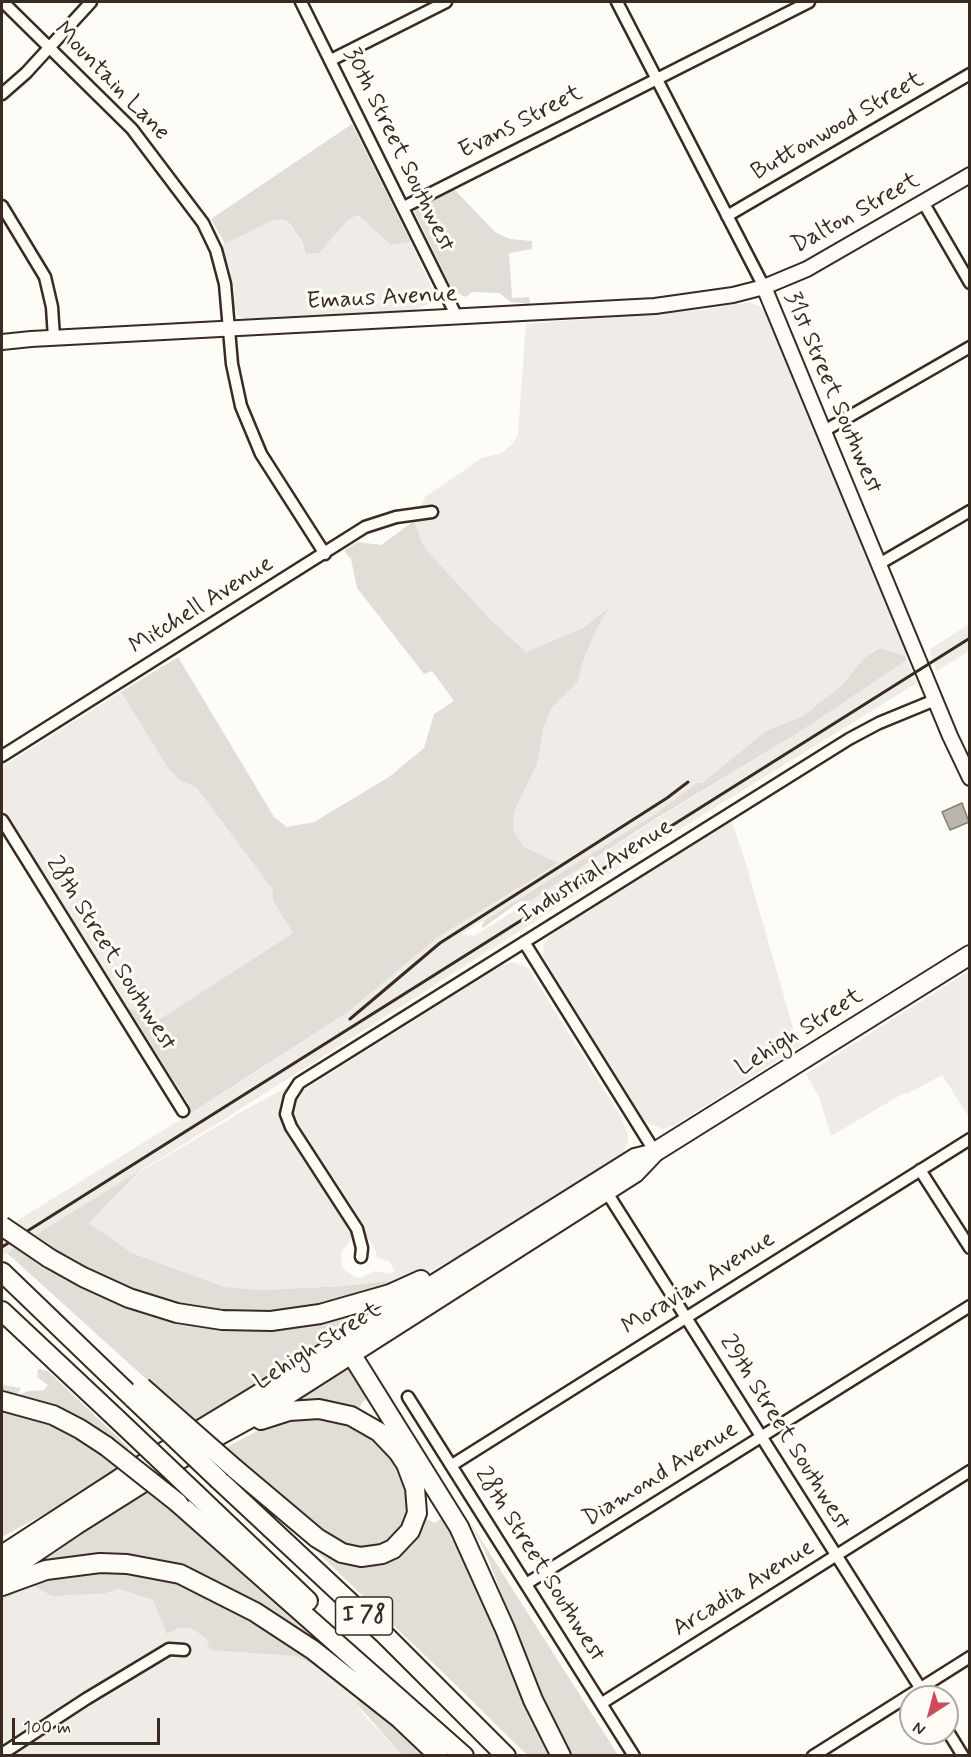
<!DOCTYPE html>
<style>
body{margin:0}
#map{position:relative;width:971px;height:1757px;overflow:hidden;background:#fdfcf7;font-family:Mynerve,sans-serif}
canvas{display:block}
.frame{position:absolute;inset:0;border:3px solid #3b2a1e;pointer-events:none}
.north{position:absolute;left:899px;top:1685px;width:60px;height:60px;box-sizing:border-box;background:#fdfcf7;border:2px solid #afa8a0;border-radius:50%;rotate:216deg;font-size:16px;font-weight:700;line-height:24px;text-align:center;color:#3b2a1e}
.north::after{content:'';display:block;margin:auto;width:21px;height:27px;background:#d1495b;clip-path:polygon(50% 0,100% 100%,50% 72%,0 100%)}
.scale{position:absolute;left:12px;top:1718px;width:148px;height:27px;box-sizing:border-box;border:3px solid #3b2a1e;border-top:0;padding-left:8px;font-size:18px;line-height:21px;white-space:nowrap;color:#3b2a1e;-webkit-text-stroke:4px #fdfcf7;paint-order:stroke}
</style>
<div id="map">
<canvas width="971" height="1757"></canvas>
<div class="frame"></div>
<div class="north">N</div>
<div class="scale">100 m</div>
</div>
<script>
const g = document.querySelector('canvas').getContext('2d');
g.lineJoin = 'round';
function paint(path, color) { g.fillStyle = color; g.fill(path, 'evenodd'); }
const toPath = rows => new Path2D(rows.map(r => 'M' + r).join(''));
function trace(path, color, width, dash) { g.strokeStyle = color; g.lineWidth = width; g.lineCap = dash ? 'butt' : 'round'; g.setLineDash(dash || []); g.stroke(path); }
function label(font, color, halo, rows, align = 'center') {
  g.font = font + ' Mynerve,sans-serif'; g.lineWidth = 6; g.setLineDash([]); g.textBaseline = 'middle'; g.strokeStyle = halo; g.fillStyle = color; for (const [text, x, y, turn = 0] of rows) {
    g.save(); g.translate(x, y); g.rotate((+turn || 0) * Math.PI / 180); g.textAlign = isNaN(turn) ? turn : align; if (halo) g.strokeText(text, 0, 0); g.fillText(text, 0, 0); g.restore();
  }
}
paint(toPath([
 [358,215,391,245,411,242,433,291,427,305,413,311,252,320,245,319,238,315,234,307,234,289,230,270,221,246,272,219,284,220,289,224,302,242,306,254,319,253,348,220],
 [749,302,763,308,769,317,909,654,905,656,880,648,864,658,841,686,803,716,766,731,702,783,697,783,655,814,462,934,474,936,522,906,652,822,801,731,907,660,917,683,677,831,223,1120,2,1256,2,1230,225,1092,348,1012,437,938,557,863,524,847,513,830,514,812,537,764,544,727,552,707,578,682,583,661,595,632,608,610,583,628,526,652,489,618,424,547,414,521,425,497,482,458,502,453,513,443,518,435,526,324,702,310],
 [969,624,969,651,937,671,929,650],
 [121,692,169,770,181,781,196,787,273,890,273,901,293,933,150,1026,142,1013,128,1008,2,806,2,767],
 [731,820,743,854,795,1035,802,1045,673,1126,663,1129,648,1123,643,1118,546,962,543,956,544,946,548,938,554,932],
 [515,962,528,968,621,1117,628,1134,628,1141,623,1153,596,1174,487,1241,434,1269,403,1283,386,1281,344,1286,263,1290,225,1287,132,1253,89,1223,140,1172,243,1111,289,1086,283,1099,281,1112,283,1123,351,1234,351,1239,341,1253,342,1268,354,1277,361,1278,374,1271,390,1274,395,1271,389,1261,377,1258,376,1251,296,1124,293,1111,294,1103,301,1092,307,1088,500,966],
 [969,971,969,1117,942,1075,907,1094,904,1093,831,1136,819,1097,806,1074],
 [32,1585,107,1593,118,1589,288,1645,362,1700,356,1703,365,1716,402,1755,2,1756,2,1601]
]), '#efece7');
paint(toPath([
 [352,124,411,242,391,245,358,215,348,220,319,253,306,254,302,241,290,224,284,220,272,220,225,244,211,219],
 [453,188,495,232,510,239,532,241,532,249,509,253,512,298,529,297,530,304,511,302,499,293,472,292,466,297,453,291,415,213,415,209,418,206],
 [414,521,424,547,489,618,526,652,583,628,609,608,595,632,583,661,578,682,552,707,544,727,537,764,514,812,513,830,524,847,558,863,437,938,348,1012,182,1119,188,1103,128,1008,142,1013,151,1025,293,933,273,901,273,890,196,787,181,781,169,770,121,692,178,657,274,817,287,827,314,822,389,777,424,748,434,714,454,701,432,671,424,674,357,588,351,559,344,551,357,542,381,545],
 [880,648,905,656,907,660,801,731,652,821,530,901,520,901,483,928,482,925,485,920,655,814,697,783,702,783,766,731,803,716,841,686,864,658],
 [141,1170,89,1223,132,1253,225,1287,263,1290,344,1286,386,1281,403,1283,322,1305,277,1311,235,1312,197,1309,159,1300,90,1273,32,1237],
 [18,1246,60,1273,114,1302,116,1299,184,1320,386,1303,341,1335,197,1425,7,1253],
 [345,1368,354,1370,368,1397,362,1403,357,1413,286,1405],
 [38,1369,48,1371,129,1448,125,1451,83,1420,67,1412,34,1399,2,1391,2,1385,21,1388,17,1395,29,1391,44,1390,48,1385,37,1377],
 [2,1407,62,1426,126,1470,2,1537],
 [280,1419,320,1419,341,1424,363,1433,384,1450,393,1459,407,1486,410,1513,396,1534,387,1542,375,1548,354,1549,334,1540,284,1500,223,1449],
 [151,1489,178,1513,334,1655,241,1595,212,1579,182,1569,29,1568,58,1546],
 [443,1517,453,1534,451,1539,461,1548,488,1611,491,1624,495,1627,553,1755,527,1755,460,1689,315,1550,323,1550,354,1564,378,1564,393,1559,410,1547,419,1536,426,1519,435,1523],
 [468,1519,531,1618,618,1755,572,1755,541,1696,485,1551],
 [85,1572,145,1574,171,1580,223,1600,319,1668,297,1656,210,1650,206,1638,191,1628,179,1628,167,1634,153,1600,118,1589,107,1593,52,1596,32,1585,2,1601,2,1590,26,1579],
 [362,1700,397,1728,427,1755,402,1755,356,1703]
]), '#e1ded7');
const water = toPath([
 [962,803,969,822,950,830,942,812,962,803]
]);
paint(water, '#bbb4ad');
trace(water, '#887d74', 1.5);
const street = toPath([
 [3,2,132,129,203,223,216,250,225,284,232,364,241,406,261,454,325,554],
 [301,2,457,317],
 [617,2,764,287],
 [331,60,446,2],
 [2,94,26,73,91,2],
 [923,202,970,283],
 [2,206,45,277,52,307,54,338],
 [404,207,809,2],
 [727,216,970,74],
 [824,431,970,347],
 [879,564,970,511],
 [2,756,365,527,396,517,432,512],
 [2,820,183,1111],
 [524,942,655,1152],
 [920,1170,970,1248],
 [606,1191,926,1697],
 [361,1257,362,1248,357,1229,291,1127,286,1114,290,1097,299,1083,849,739,879,723,935,700],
 [408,1397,634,1756],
 [452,1465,970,1139],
 [526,1584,970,1306],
 [602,1703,970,1471],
 [947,1730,963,1756],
 [2,1754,86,1699,169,1649,184,1650],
 [813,1756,970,1657]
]);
const secondary = toPath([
 [764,287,950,736,970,778],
 [2,342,31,339,655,306,733,295,764,287,807,269,970,175]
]);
const highway = toPath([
 [49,1258,83,1277,129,1298,177,1313,222,1320,271,1321,320,1314,390,1294,421,1280],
 [2,1272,134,1399],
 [2,1311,116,1418],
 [345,1344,459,1527,505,1629,533,1700,561,1756],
 [2,1401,53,1415,80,1429,106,1446],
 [234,1468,317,1538,342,1553,361,1557,382,1554,393,1549,410,1531,417,1513,415,1488,406,1464,398,1452,379,1432,351,1416,319,1409,289,1411,261,1420],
 [219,1480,385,1635,506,1756],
 [196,1494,308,1601],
 [178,1503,464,1756],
 [2,1555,119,1479,254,1397,635,1158,651,1154],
 [2,1575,76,1525,214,1438,256,1415,635,1173,655,1152,970,955],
 [2,1586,46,1570,100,1563,127,1564,180,1574,255,1612,313,1650,399,1718,439,1756]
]);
trace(street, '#3b2a1e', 15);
trace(secondary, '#3b2a1e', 18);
trace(highway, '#3b2a1e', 22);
trace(street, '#fdfcf7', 10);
trace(secondary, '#fdfcf7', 14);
trace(highway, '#fdfcf7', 18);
trace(toPath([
 [350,1019,440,943,667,798,688,782],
 [2,1247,970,638]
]), '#3b2a1e', 3);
const highwayBridge = toPath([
 [2,1226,49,1258],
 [142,1387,234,1468],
 [134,1399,219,1480],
 [116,1418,196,1494],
 [106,1446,178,1503]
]);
trace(highwayBridge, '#3b2a1e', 22, []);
trace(highwayBridge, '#fdfcf7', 18);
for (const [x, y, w] of [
 [364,1616,57]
]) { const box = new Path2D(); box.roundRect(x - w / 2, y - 19, w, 38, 4.5); g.fillStyle = '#fdfcf7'; g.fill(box); trace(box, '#3b2a1e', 1.5); }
label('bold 22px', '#3b2a1e', null, [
 ["I 78",364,1616]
]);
label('24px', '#3b2a1e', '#fdfcf7', [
 ["Mountain Lane",111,82,46],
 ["Evans Street",521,123,-27],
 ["Buttonwood Street",838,127,-30],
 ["30th Street Southwest",398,150,64],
 ["Dalton Street",856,214,-29],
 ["Emaus Avenue",382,299,-3],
 ["31st Street Southwest",832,393,67],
 ["Mitchell Avenue",202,606,-32],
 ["Industrial Avenue",596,872,-32],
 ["28th Street Southwest",110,954,58],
 ["Lehigh Street",800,1033,-32],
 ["Moravian Avenue",699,1284,-32],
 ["Lehigh Street",318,1347,-32],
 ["29th Street Southwest",784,1433,58],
 ["Diamond Avenue",661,1475,-32],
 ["28th Street Southwest",539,1565,58],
 ["Arcadia Avenue",744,1589,-32]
]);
</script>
